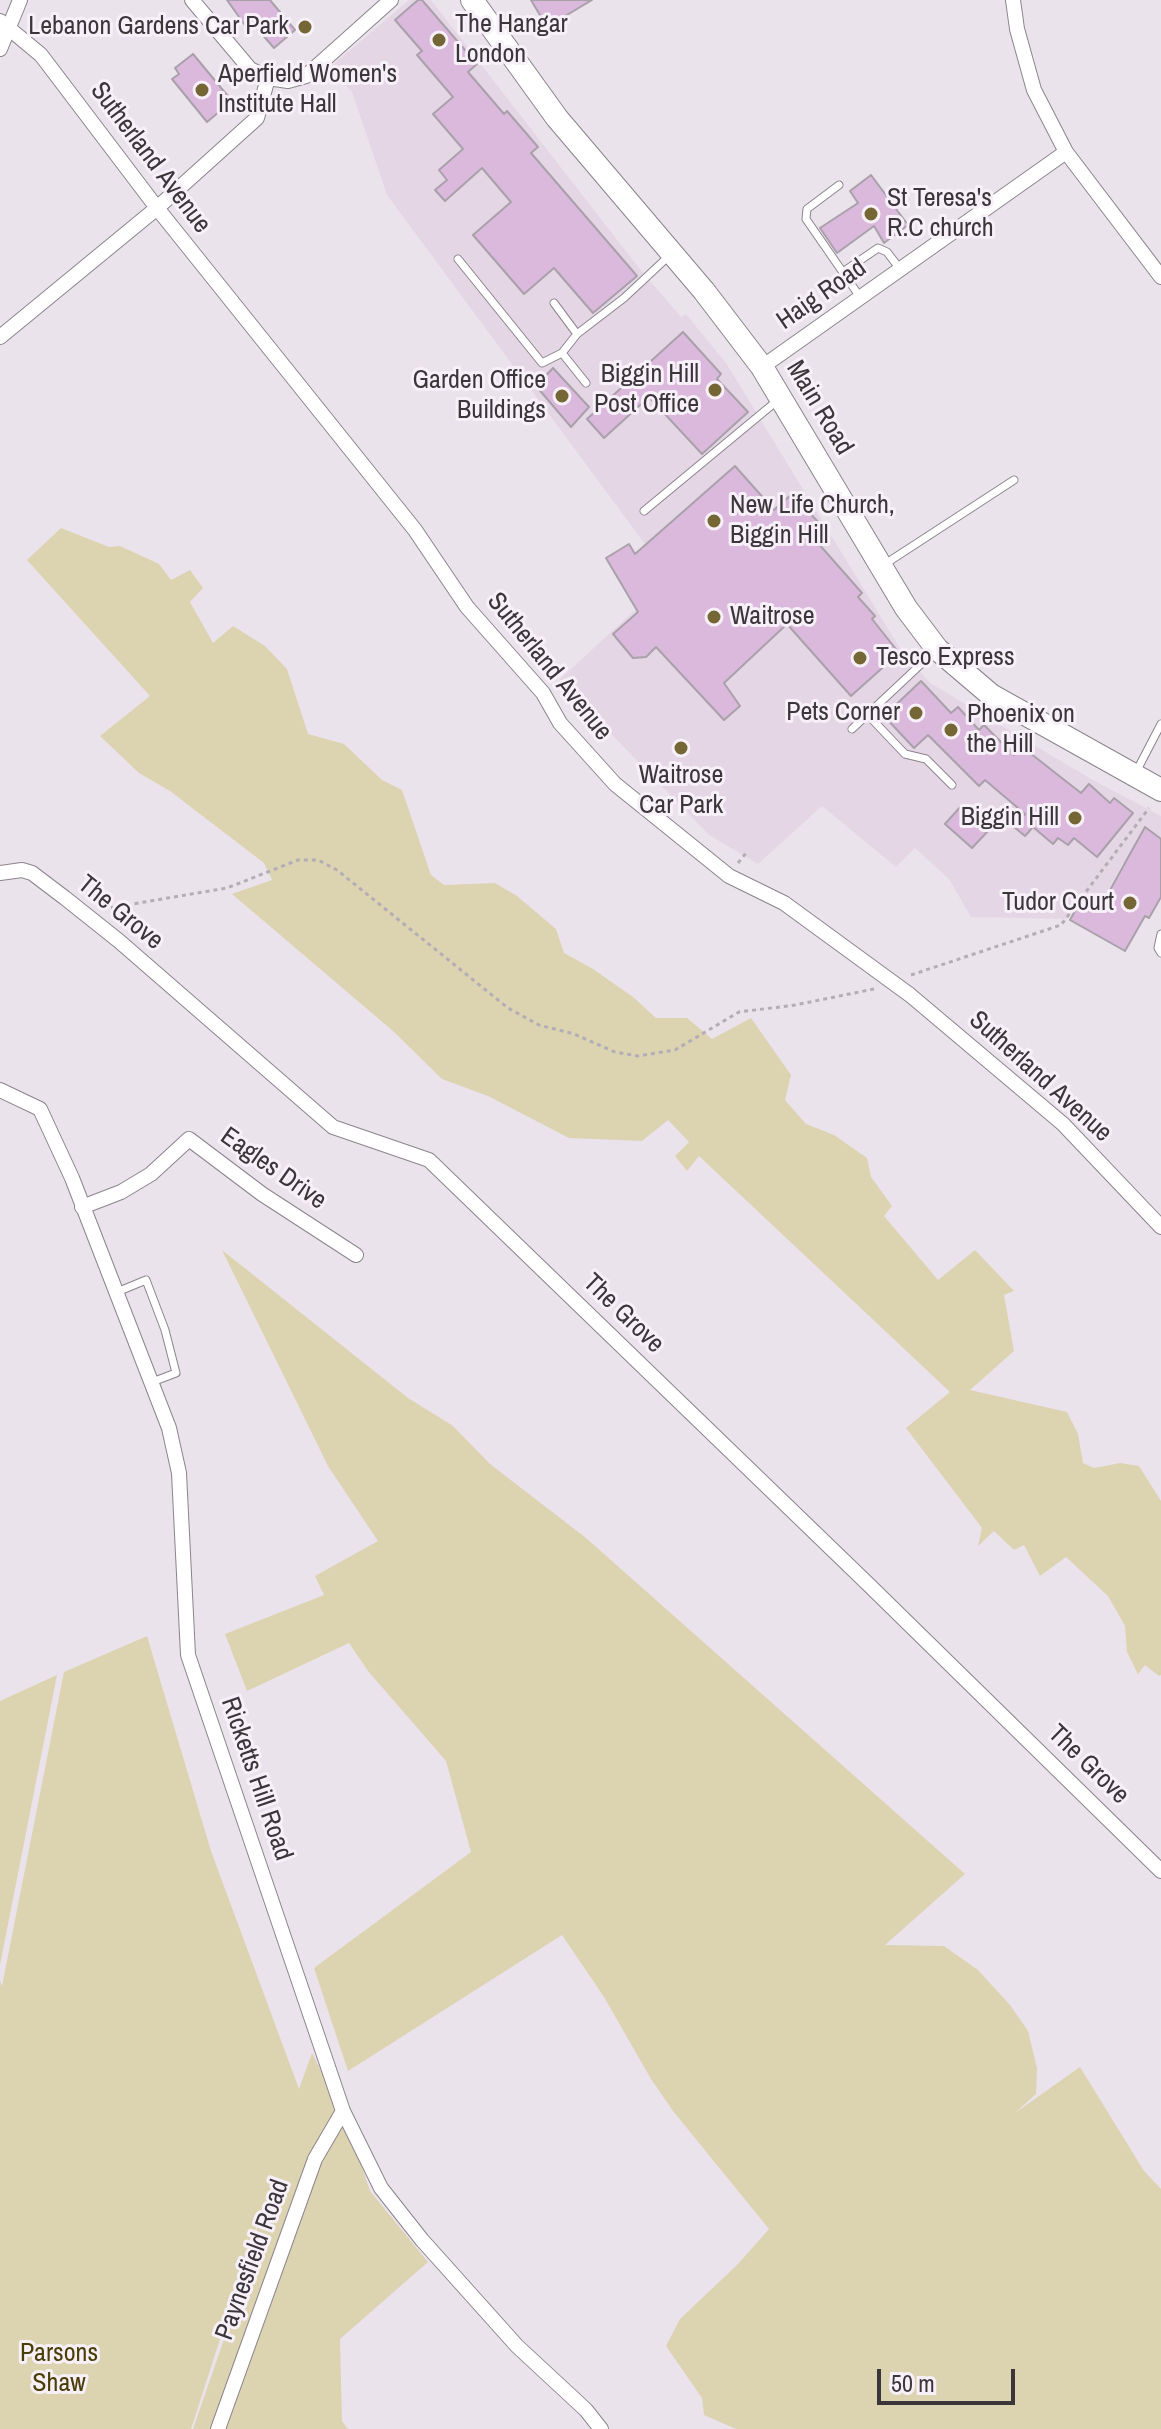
<!DOCTYPE html>
<style>
body{margin:0}
#map{position:relative;width:1161px;height:2429px;overflow:hidden;background:#ebe3ec;font-family:"Archivo Narrow",sans-serif}
canvas{display:block}
.scale{position:absolute;left:877px;top:2369px;width:138px;height:36px;box-sizing:border-box;border:4px solid #3a363a;border-top:0;padding-left:10px;font-size:24px;line-height:28px;white-space:nowrap;color:#3a363a;-webkit-text-stroke:6px #f8f0f9;paint-order:stroke}
</style>
<div id="map">
<canvas width="1161" height="2429"></canvas>
<div class="scale">50 m</div>
</div>
<script>
const g = document.querySelector('canvas').getContext('2d');
g.lineJoin = 'round';
function paint(path, color) { g.fillStyle = color; g.fill(path, 'evenodd'); }
const toPath = rows => new Path2D(rows.map(r => 'M' + r).join(''));
function trace(path, color, width, dash) { g.strokeStyle = color; g.lineWidth = width; g.lineCap = dash ? 'butt' : 'round'; g.setLineDash(dash || []); g.stroke(path); }
function label(font, color, halo, rows, align = 'center') {
  g.font = font + ' "Archivo Narrow",sans-serif'; g.lineWidth = 6; g.setLineDash([]); g.textBaseline = 'middle'; g.strokeStyle = halo; g.fillStyle = color; for (const [text, x, y, turn = 0] of rows) {
    g.save(); g.translate(x, y); g.rotate((+turn || 0) * Math.PI / 180); g.textAlign = isNaN(turn) ? turn : align; if (halo) g.strokeText(text, 0, 0); g.fillText(text, 0, 0); g.restore();
  }
}
paint(toPath([
 [409,0,431,0,639,268,681,317,686,314,726,363,901,650,930,683,1091,779,1161,816,1161,842,1135,870,1123,863,1100,904,1082,895,1068,919,971,917,949,879,915,848,896,867,822,806,758,864,709,835,559,680,670,578,387,195,352,92,329,68]
]), '#e4d6e5');
paint(toPath([
 [61,528,109,547,120,546,159,564,171,580,190,570,203,588,190,602,213,643,233,626,265,646,287,669,308,734,344,744,382,780,402,790,431,875,444,885,495,883,517,896,556,929,564,953,593,969,633,997,656,1018,687,1018,712,1039,751,1018,791,1075,785,1100,806,1124,834,1135,867,1158,871,1177,892,1206,884,1216,938,1280,975,1250,1014,1291,1004,1295,1014,1351,970,1390,1067,1412,1078,1434,1083,1463,1094,1468,1120,1463,1139,1466,1161,1501,1161,1675,1159,1676,1145,1665,1138,1674,1127,1652,1125,1626,1108,1596,1066,1557,1040,1576,1024,1545,1014,1550,994,1531,978,1546,982,1528,906,1428,950,1392,699,1156,687,1171,675,1156,689,1142,668,1120,642,1141,569,1138,488,1096,442,1079,393,1031,232,894,272,880,264,863,170,791,139,773,100,736,150,696,27,560],
 [222,1250,408,1398,453,1426,490,1464,586,1538,965,1874,885,1945,944,1946,978,1970,1010,2005,1028,2031,1037,2068,1036,2094,1015,2113,1080,2067,1144,2171,1161,2189,1161,2429,736,2429,704,2415,702,2398,666,2346,680,2319,737,2265,769,2229,673,2111,651,2079,604,1997,562,1935,348,2071,314,1968,471,1852,446,1761,368,1671,349,1643,247,1691,225,1634,324,1595,315,1576,378,1541,328,1466],
 [147,1636,211,1851,299,2089,312,2053,346,2120,370,2191,428,2262,340,2339,342,2421,348,2429,193,2429,230,2322,266,2197,191,2429,0,2429,0,1981,2,1986,64,1672],
 [57,1675,0,1965,0,1701]
]), '#dcd3b1');
const building = toPath([
 [227,0,270,0,295,30,274,48,255,26,249,31,227,0],
 [418,0,422,0,477,64,468,72,504,114,507,111,538,147,531,153,637,276,593,313,554,268,524,294,473,235,511,202,482,168,445,201,435,190,447,180,439,170,463,149,433,114,453,97,417,55,422,51,395,20,418,0],
 [531,0,592,0,547,27,531,0],
 [193,54,232,101,207,122,172,79,179,74,175,68,193,54],
 [871,175,908,225,884,243,874,226,837,253,820,228,858,203,850,191,871,175],
 [683,332,721,374,717,379,748,412,702,454,649,397,604,438,587,419,683,332],
 [553,368,589,407,571,427,536,386,553,368],
 [735,466,774,510,792,494,820,524,810,534,862,593,858,597,875,616,872,619,899,653,851,696,787,624,724,683,740,706,724,720,656,647,646,657,633,658,613,634,638,612,606,558,629,544,635,554,735,466],
 [921,681,951,713,958,707,979,730,984,725,1014,755,1021,746,1081,793,1089,784,1110,803,1114,798,1133,813,1097,857,1074,838,1068,845,1058,838,1053,844,1033,827,1025,836,1014,827,1025,814,985,780,979,786,928,735,914,748,884,716,921,681],
 [962,805,988,831,972,848,945,824,962,805],
 [1145,827,1161,839,1161,897,1149,918,1145,916,1125,951,1070,920,1082,898,1100,908,1145,827]
]);
paint(building, '#dab9dd');
trace(building, '#a9a1a9', 2);
const service = toPath([
 [839,185,807,209,806,219,860,297],
 [458,259,542,363,562,353,577,334,624,298,670,255],
 [843,272,878,248,887,252,900,269],
 [554,303,577,334],
 [562,353,586,383],
 [644,511,778,400],
 [885,564,1014,480],
 [867,714,905,754,926,759,952,785],
 [852,729,935,651],
 [1135,774,1161,724],
 [1161,934,1158,948,1161,953],
 [117,1292,146,1280,165,1330,176,1373,152,1382]
]);
const minor = toPath([
 [192,0,250,69,268,78,288,81,306,76,391,0],
 [1013,0,1017,29,1034,90,1066,152,1161,277],
 [0,21,41,55,157,208,415,530,467,607,543,693,560,723,615,784,729,876,784,903,910,995,1063,1124,1161,1227],
 [0,49,20,0],
 [0,337,157,208,257,118,268,78],
 [762,367,1066,152],
 [0,873,22,870,32,873,65,898,119,941,333,1127,429,1160,869,1585,1161,1871],
 [0,1090,40,1109,72,1178,169,1428,179,1473,188,1655,343,2111,381,2188,422,2240,517,2346,586,2410,601,2429],
 [82,1207,121,1192,151,1174,189,1139,262,1194,356,1255],
 [218,2429,315,2159,343,2111]
]);
const primary = toPath([
 [472,0,557,118,704,291,762,367,906,608,937,649,991,695,1161,790]
]);
trace(service, '#8c848d', 9);
trace(minor, '#8c848d', 16);
trace(primary, '#8c848d', 24);
trace(toPath([
 [738,863,746,853],
 [103,909,227,888,298,860,318,860,337,870,508,1008,539,1025,574,1034,615,1052,638,1056,675,1050,739,1012,795,1005,874,989],
 [911,975,1061,925,1149,808]
]), '#b4adb5', 3, [4, 4]);
trace(service, '#fff', 7);
trace(minor, '#fff', 14);
trace(primary, '#fff', 22);
for (const [x, y, r, color] of [
 [305,27,8,"#746735"],
 [439,40,8,"#746735"],
 [202,90,8,"#746735"],
 [871,214,8,"#746735"],
 [715,390,8,"#746735"],
 [562,396,8,"#746735"],
 [714,521,8,"#746735"],
 [714,617,8,"#746735"],
 [860,658,8,"#746735"],
 [916,713,8,"#746735"],
 [951,730,8,"#746735"],
 [681,748,8,"#746735"],
 [1075,818,8,"#746735"],
 [1130,903,8,"#746735"]
]) { const dot = new Path2D(); dot.arc(x, y, r, 0, 2 * Math.PI); g.fillStyle = color; g.fill(dot); trace(dot, '#f8f0f9', 3); }
label('26px', '#3a363a', '#f8f0f9', [
 ["The Hangar",455,25],
 ["London",455,55],
 ["Lebanon Gardens Car Park",289,27,"right"],
 ["Aperfield Women's",218,75],
 ["Institute Hall",218,105],
 ["St Teresa's",887,199],
 ["R.C church",887,229],
 ["Biggin Hill",699,375,"right"],
 ["Post Office",699,405,"right"],
 ["Garden Office",546,381,"right"],
 ["Buildings",546,411,"right"],
 ["New Life Church,",730,506],
 ["Biggin Hill",730,536],
 ["Waitrose",730,617],
 ["Tesco Express",876,658],
 ["Pets Corner",900,713,"right"],
 ["Phoenix on",967,715],
 ["the Hill",967,745],
 ["Waitrose",681,776,"center"],
 ["Car Park",681,806,"center"],
 ["Biggin Hill",1059,818,"right"],
 ["Tudor Court",1114,903,"right"]
], 'left');
label('26px', '#3a363a', '#f8f0f9', [
 ["Sutherland Avenue",150,158,53],
 ["Haig Road",822,295,-35],
 ["Main Road",819,408,59],
 ["Sutherland Avenue",549,667,51],
 ["The Grove",120,913,39],
 ["Sutherland Avenue",1040,1077,42],
 ["Eagles Drive",273,1169,35],
 ["The Grove",623,1314,44],
 ["The Grove",1088,1765,44],
 ["Ricketts Hill Road",256,1779,71],
 ["Paynesfield Road",253,2260,-70]
]);
label('26px', '#4b3e04', '#f8f0f9', [
 ["Parsons",59,2354],
 ["Shaw",59,2384]
]);
</script>
